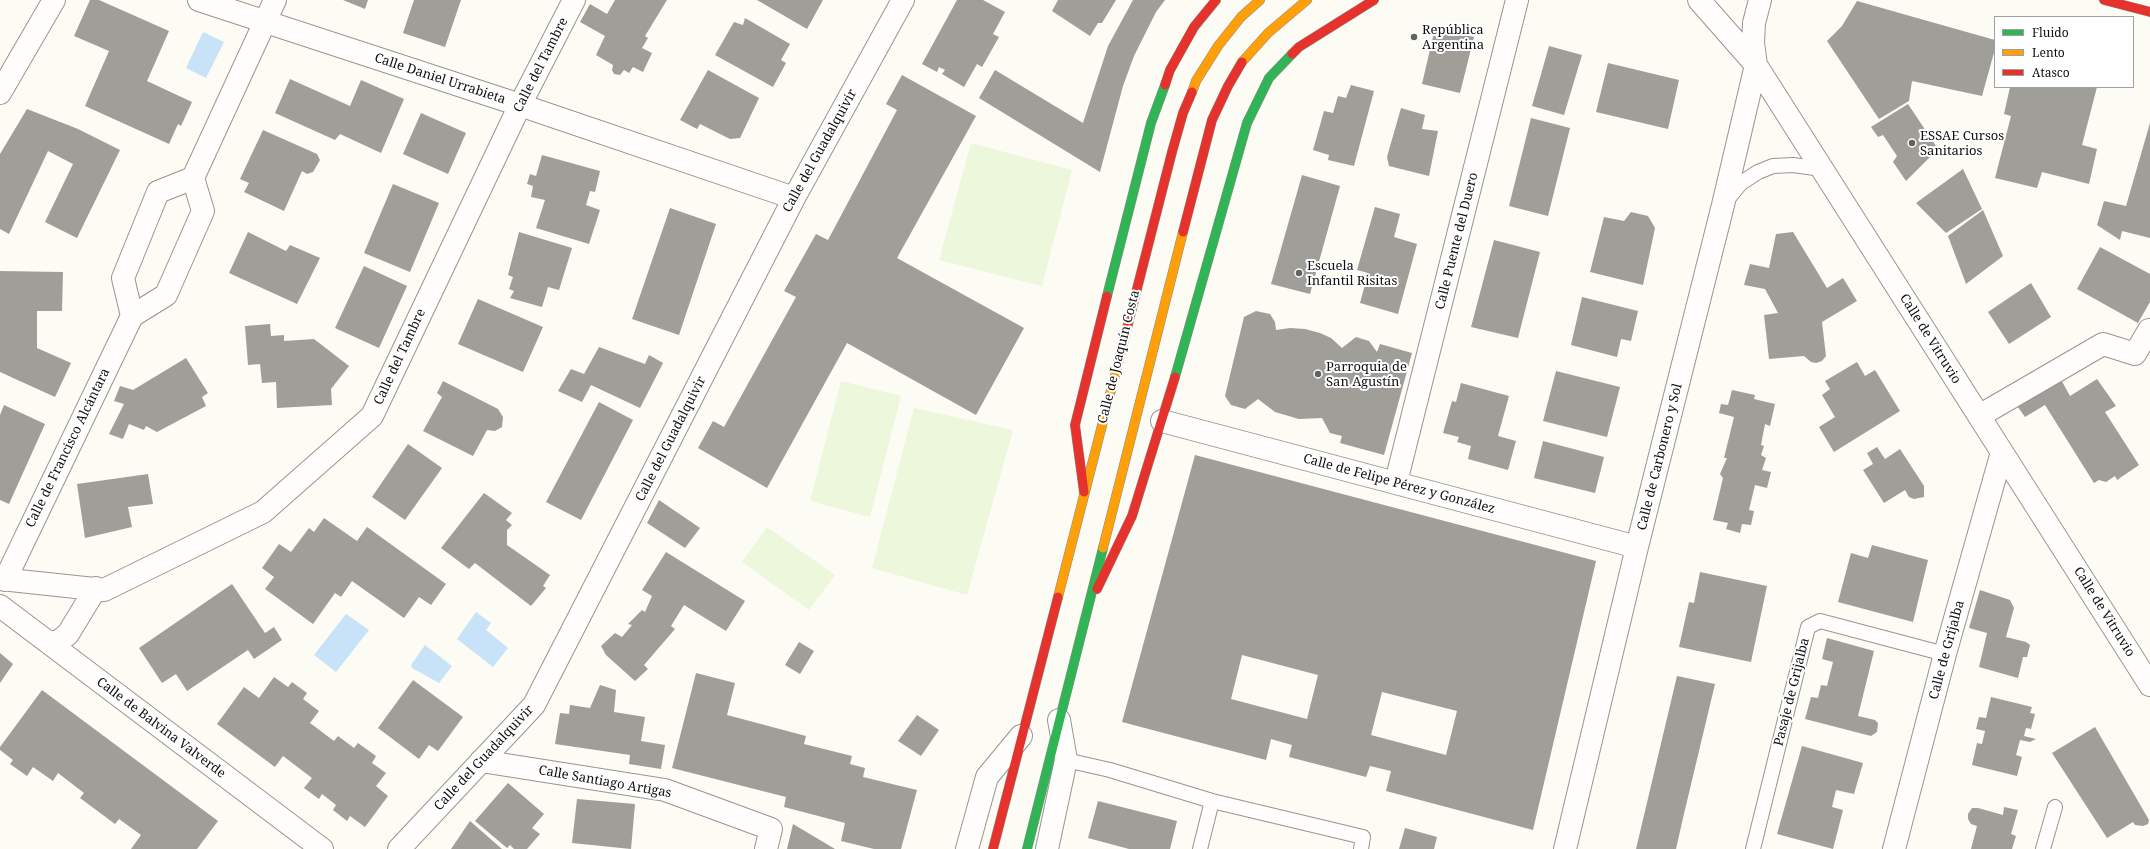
<!DOCTYPE html>
<meta charset="utf-8">
<style>
body{margin:0}
#map{position:relative;width:2150px;height:849px;overflow:hidden;background:#fcfbf4;font-family:"Noto Serif",serif}
canvas{display:block}
.legend{position:absolute;left:1994px;top:16px;width:140px;height:72px;box-sizing:border-box;background:#fff;border:1px solid #9f9f9f;margin:0;padding:5px 7px;list-style:none;font-size:12px;color:#0f0f0f}
.legend li{display:flex;align-items:center;gap:8px;height:20px}
.legend b{width:20px;border:1px solid #9f9f9f}
</style>
<div id="map">
<canvas width="2150" height="849"></canvas>
<ul class="legend">
<li><b style="height:5px;background:#30b455"></b>Fluido</li>
<li><b style="height:5px;background:#ff9f0a"></b>Lento</li>
<li><b style="height:5px;background:#e5322d"></b>Atasco</li>
</ul>
</div>
<script>
const g = document.querySelector('canvas').getContext('2d');
g.lineJoin = 'round';
function paint(path, color) { g.fillStyle = color; g.fill(path, 'evenodd'); }
const toPath = rows => new Path2D(rows.map(r => 'M' + r).join(''));
function trace(path, color, width, dash) { g.strokeStyle = color; g.lineWidth = width; g.lineCap = dash ? 'butt' : 'round'; g.setLineDash(dash || []); g.stroke(path); }
function label(font, color, halo, rows, align = 'center') {
  g.font = font + ' "Noto Serif",serif'; g.lineWidth = 4; g.setLineDash([]); g.textBaseline = 'middle'; g.strokeStyle = halo; g.fillStyle = color; for (const [text, x, y, turn = 0] of rows) {
    g.save(); g.translate(x, y); g.rotate((+turn || 0) * Math.PI / 180); g.textAlign = isNaN(turn) ? turn : align; if (halo) g.strokeText(text, 0, 0); g.fillText(text, 0, 0); g.restore();
  }
}
paint(toPath([
 [971,143,1072,170,1042,286,939,260],
 [841,381,901,396,870,517,810,501],
 [914,408,1013,430,967,595,872,568],
 [767,527,835,575,809,610,742,562]
]), '#edf7dc');
paint(toPath([
 [203,32,224,42,206,78,186,68],
 [476,612,491,623,486,630,508,648,493,667,457,639],
 [346,614,369,630,336,672,314,655],
 [425,645,452,666,439,683,412,668,411,665]
]), '#c8e2f8');
paint(toPath([
 [90,0,99,0,169,31,147,81,192,102,181,126,178,124,169,144,85,106,109,51,74,36],
 [343,0,368,0,365,9],
 [414,0,461,0,445,47,403,33],
 [615,0,667,0,645,36,648,38,642,48,652,53,643,72,633,67,629,73,624,70,620,75,614,74,612,70,613,65,596,55,605,36,580,22,590,4,607,14],
 [757,0,823,0,807,29],
 [957,0,983,0,1005,12,993,34,999,37,982,67,977,64,964,87,942,74,945,70,939,67,937,72,922,64],
 [1058,0,1116,0,1102,23,1098,23,1090,36,1052,11],
 [1133,0,1165,0,1156,12,1134,56,1123,86,1100,172,979,98,995,70,1083,123,1108,46],
 [1857,1,1995,40,1995,49,1982,96,1912,81,1909,101,1879,119,1827,41,1842,26],
 [745,18,790,44,781,60,786,63,773,87,715,55,734,22,743,25],
 [1435,28,1474,37,1460,93,1422,84],
 [1549,46,1582,55,1564,115,1532,106],
 [1608,63,1679,80,1668,129,1596,112],
 [708,70,759,98,740,138,730,139,700,124,697,129,680,120],
 [902,75,976,116,897,258,1024,328,976,415,847,343,767,488,698,448,713,421,724,427,796,297,784,291,816,234,828,240,897,110,886,104],
 [290,79,350,106,361,80,404,99,381,153,340,134,335,140,275,113],
 [1351,85,1374,91,1354,166,1328,160,1329,155,1313,150,1324,111,1333,113,1338,96,1346,98],
 [2010,87,2097,87,2082,145,2097,149,2089,184,2042,172,2037,188,1995,178,2011,116,2004,114],
 [1908,104,1938,149,1906,181,1893,162,1897,156,1883,135,1878,137,1871,127],
 [1401,108,1425,115,1422,129,1438,131,1429,176,1389,166,1387,157],
 [27,109,78,129,120,150,77,238,45,222,73,164,48,151,9,234,0,229,0,154],
 [421,113,466,133,448,174,403,154],
 [1531,118,1570,128,1548,216,1509,206],
 [2150,123,2150,238,2122,231,2120,240,2097,225,2104,201,2126,206],
 [263,130,317,154,320,160,313,172,307,174,302,171,284,211,244,192,249,183,240,179],
 [542,155,600,171,595,192,590,191,586,205,600,210,589,244,536,228,545,200,531,197,533,186,527,184,530,174,536,176],
 [1963,169,1982,209,1946,233,1916,203],
 [1302,175,1340,186,1310,294,1271,284],
 [393,184,439,203,410,272,364,253],
 [1375,207,1400,214,1394,237,1417,244,1398,314,1360,303,1368,273,1357,270],
 [670,208,716,224,679,335,632,319],
 [1983,210,2003,256,1966,284,1948,236],
 [1631,212,1648,216,1655,228,1643,285,1590,272,1604,217,1624,221],
 [248,232,286,251,290,245,320,258,297,304,229,273],
 [519,232,572,248,559,290,548,287,542,307,510,298,514,291,509,289,513,277,508,275],
 [1793,232,1827,288,1843,278,1857,301,1822,322,1826,356,1822,361,1816,363,1811,362,1804,356,1769,359,1764,315,1778,313,1765,289,1744,285,1750,264,1769,268,1776,234],
 [1494,240,1540,252,1518,338,1471,327],
 [2100,247,2150,274,2150,302,2138,323,2077,289],
 [364,266,407,286,379,348,335,328],
 [0,271,63,272,62,311,37,311,37,348,71,363,55,397,0,372],
 [2031,283,2051,317,2009,344,1988,312],
 [1582,297,1638,311,1631,341,1621,339,1617,357,1571,345],
 [478,299,543,327,523,372,458,344],
 [1256,311,1270,314,1275,322,1276,330,1290,328,1305,329,1320,333,1331,338,1342,348,1356,337,1369,341,1377,352,1380,344,1412,353,1384,455,1340,443,1342,436,1330,433,1322,418,1299,419,1275,412,1258,399,1245,409,1231,405,1225,396,1244,317],
 [270,324,271,336,284,335,284,341,314,339,349,366,331,389,332,405,277,408,276,382,262,383,260,364,248,365,245,326],
 [599,347,645,364,649,355,663,363,640,408,591,385,582,402,558,391,571,369,584,374],
 [186,358,208,393,202,397,206,406,157,432,146,426,144,430,129,424,123,439,109,434,124,404,114,401,120,386,133,390],
 [1857,362,1865,376,1875,370,1900,411,1834,452,1819,427,1835,417,1822,395,1830,389,1825,381],
 [1556,371,1620,387,1607,437,1543,421],
 [2059,376,2070,396,2097,379,2116,406,2105,412,2139,465,2117,480,2115,476,2106,482,2099,480,2094,483,2045,405,2025,417,2015,403],
 [443,381,498,409,503,417,502,427,495,431,487,430,473,456,423,431,442,397,437,393],
 [1461,383,1509,396,1498,436,1516,441,1508,470,1468,459,1471,446,1457,442,1459,437,1443,433,1452,401,1456,402],
 [1732,390,1755,395,1754,399,1775,404,1770,426,1765,424,1761,445,1764,446,1761,455,1766,458,1762,470,1771,472,1767,488,1755,485,1749,510,1754,511,1751,525,1742,524,1740,533,1726,529,1728,523,1713,520,1723,478,1720,474,1727,458,1724,458,1734,417,1719,413,1721,404,1728,405],
 [599,402,633,420,581,520,546,502],
 [4,405,45,424,9,504,0,500,0,415],
 [1543,441,1604,457,1595,493,1534,478],
 [408,444,442,468,405,520,372,497],
 [1877,447,1885,459,1900,449,1924,486,1924,497,1914,499,1909,497,1905,490,1884,503,1863,470,1873,464,1867,453],
 [1195,455,1596,561,1533,830,1386,791,1391,771,1370,766,1366,777,1289,757,1292,745,1271,739,1266,760,1122,722],
 [1242,655,1318,675,1307,719,1231,699],
 [1382,692,1457,711,1446,755,1371,735],
 [148,474,153,504,128,507,132,527,85,538,77,484],
 [484,493,512,513,506,520,512,525,507,530,507,545,550,575,543,586,546,588,531,606,475,563,469,569,441,548],
 [659,500,700,528,685,548,647,523],
 [324,518,357,541,367,527,446,584,431,605,419,597,404,618,352,581,341,597,335,593,313,624,265,589,274,577,262,568,279,544,291,552,309,528,314,532],
 [1872,545,1928,560,1913,622,1838,602,1851,553,1868,558],
 [666,552,745,601,726,631,684,605,671,626,675,629,644,665,648,669,635,681,606,655,601,646,615,633,622,637,632,625,628,624,642,610,645,612,652,596,642,590],
 [1700,572,1767,586,1751,662,1679,647,1689,602,1694,603],
 [232,584,265,633,274,627,282,640,254,659,248,650,187,691,176,674,162,683,139,648],
 [1980,590,2010,600,2014,608,2006,637,2026,642,2030,645,2027,657,2023,657,2018,678,1979,667,1987,633,1969,628],
 [1827,638,1874,651,1858,716,1875,720,1878,723,1877,732,1871,736,1805,719,1811,697,1818,698,1821,685,1827,686,1833,662,1822,659],
 [799,642,814,651,800,674,785,665],
 [0,653,13,664,0,683],
 [696,673,735,683,727,715,806,736,804,744,852,756,850,764,865,768,863,777,917,790,901,849,874,849,841,841,845,823,784,807,786,797,672,768],
 [1677,676,1715,684,1683,818,1676,849,1636,849],
 [274,677,288,687,292,682,307,693,303,699,319,711,310,723,334,741,338,736,354,748,358,743,376,756,372,763,386,773,376,786,388,796,365,827,350,816,347,821,333,810,336,805,322,794,319,799,304,788,312,778,283,756,275,767,217,724,244,687,259,698],
 [413,680,463,717,438,751,429,745,419,759,378,728],
 [600,685,616,690,614,712,645,717,641,741,665,745,661,769,629,764,630,755,555,744,560,713,569,714,570,705,590,708],
 [42,690,218,821,197,849,131,849,141,835,119,819,115,824,80,798,84,793,58,773,53,781,33,767,27,776,10,764,13,760,0,750,0,747],
 [1991,697,2032,707,2030,713,2035,714,2031,729,2026,728,2024,736,2036,739,2030,742,2020,740,2016,755,2022,757,2017,776,1972,765,1977,743,1982,744,1985,731,1976,729,1979,717,1986,718],
 [917,715,939,730,921,756,898,741],
 [2095,727,2149,820,2148,824,2143,826,2135,825,2133,822,2107,838,2052,753],
 [1802,746,1863,763,1854,794,1836,790,1832,807,1843,810,1833,849,1777,834],
 [508,783,544,814,532,828,540,834,527,849,514,849,510,845,507,848,475,821],
 [577,799,635,804,631,849,572,843],
 [1098,801,1177,821,1170,849,1129,849,1088,838],
 [2004,807,2018,810,2011,834,2016,836,2012,849,1971,849,1977,826,1971,824,1968,819,1968,814,1972,808,1978,808,2003,815],
 [470,821,502,849,451,849],
 [793,824,835,849,787,849],
 [1405,828,1437,837,1434,849,1399,849]
]), '#9f9e99');
const lane = toPath([
 [1727,200,1741,183,1758,172,1773,166,1793,165,1822,169],
 [1066,760,1110,770,1212,801,1200,849],
 [1212,801,1363,837,1361,849],
 [1753,849,1808,627,1820,621,1945,654],
 [2043,849,2055,807]
]);
const street = toPath([
 [199,0,520,105,794,198],
 [1699,0,1756,65,2150,685],
 [0,93,54,0],
 [193,178,275,0],
 [132,316,123,278,158,192,193,178],
 [132,316,166,295,203,211,193,178],
 [1979,416,2103,344,2135,354,2149,330],
 [1162,421,1637,547],
 [1396,482,1517,0],
 [0,579,104,590,263,512,372,416,520,105,574,0],
 [5,580,132,316],
 [0,606,322,849],
 [49,643,59,641,68,634,96,588],
 [481,761,665,790,771,829,766,849],
 [399,849,534,705,794,198,903,0],
 [967,849,987,777,1021,736],
 [1047,849,1066,760,1059,720],
 [1565,849,1637,547,1723,205,1756,65,1753,43,1754,23,1760,0],
 [1894,849,1945,654,2002,452]
]);
const fast = toPath([
 [1107,296,1151,123,1165,85],
 [1175,377,1247,123,1269,78,1292,54],
 [1027,849,1103,548]
]);
const slow = toPath([
 [1242,62,1268,33,1307,0],
 [1192,92,1196,81,1218,46,1241,17,1260,0],
 [1103,548,1183,232],
 [1058,597,1128,324]
]);
const jam = toPath([
 [2104,0,2150,12],
 [1292,54,1299,47,1374,0],
 [1165,85,1170,70,1194,27,1216,0],
 [1183,232,1212,120,1228,86,1242,62],
 [1128,324,1172,152,1183,113,1192,92],
 [1084,492,1075,425,1107,296],
 [1097,589,1132,516,1175,377],
 [993,849,1058,597]
]);
trace(lane, '#969592', 16);
trace(street, '#969592', 24);
trace(fast, '#8c8c89', 10);
trace(slow, '#8c8c89', 10);
trace(jam, '#8c8c89', 10);
trace(lane, '#fffefd', 14);
trace(street, '#fffefd', 22);
trace(fast, '#30b455', 9);
trace(slow, '#ff9f0a', 9);
trace(jam, '#e5322d', 9);
for (const [x, y, r, color] of [
 [1414,37,4,"#62625f"],
 [1912,143,4,"#62625f"],
 [1299,273,4,"#62625f"],
 [1318,374,4,"#62625f"]
]) { const dot = new Path2D(); dot.arc(x, y, r, 0, 2 * Math.PI); g.fillStyle = color; g.fill(dot); trace(dot, '#fff', 1.5); }
label('13px', '#0f0f0f', '#fff', [
 ["República",1422,30],
 ["Argentina",1422,45],
 ["ESSAE Cursos",1920,136],
 ["Sanitarios",1920,151],
 ["Escuela",1307,266],
 ["Infantil Risitas",1307,281],
 ["Parroquia de",1326,367],
 ["San Agustín",1326,382]
], 'left');
label('13px', '#0f0f0f', '#fff', [
 ["Calle del Tambre",541,65,-63],
 ["Calle Daniel Urrabieta",440,79,18],
 ["Calle del Guadalquivir",820,151,-61],
 ["Calle Puente del Duero",1457,241,-76],
 ["Calle de Vitruvio",1930,339,58],
 ["Calle del Tambre",400,357,-65],
 ["Calle de Joaquín Costa",1119,357,-76],
 ["Calle del Guadalquivir",671,439,-63],
 ["Calle de Francisco Alcántara",68,448,-64],
 ["Calle de Carbonero y Sol",1660,457,-76],
 ["Calle de Felipe Pérez y González",1399,484,15],
 ["Calle de Vitruvio",2104,612,58],
 ["Calle de Grijalba",1947,650,-75],
 ["Pasaje de Grijalba",1792,692,-76],
 ["Calle de Balvina Valverde",161,728,37],
 ["Calle del Guadalquivir",484,758,-47],
 ["Calle Santiago Artigas",605,782,10]
]);
</script>
